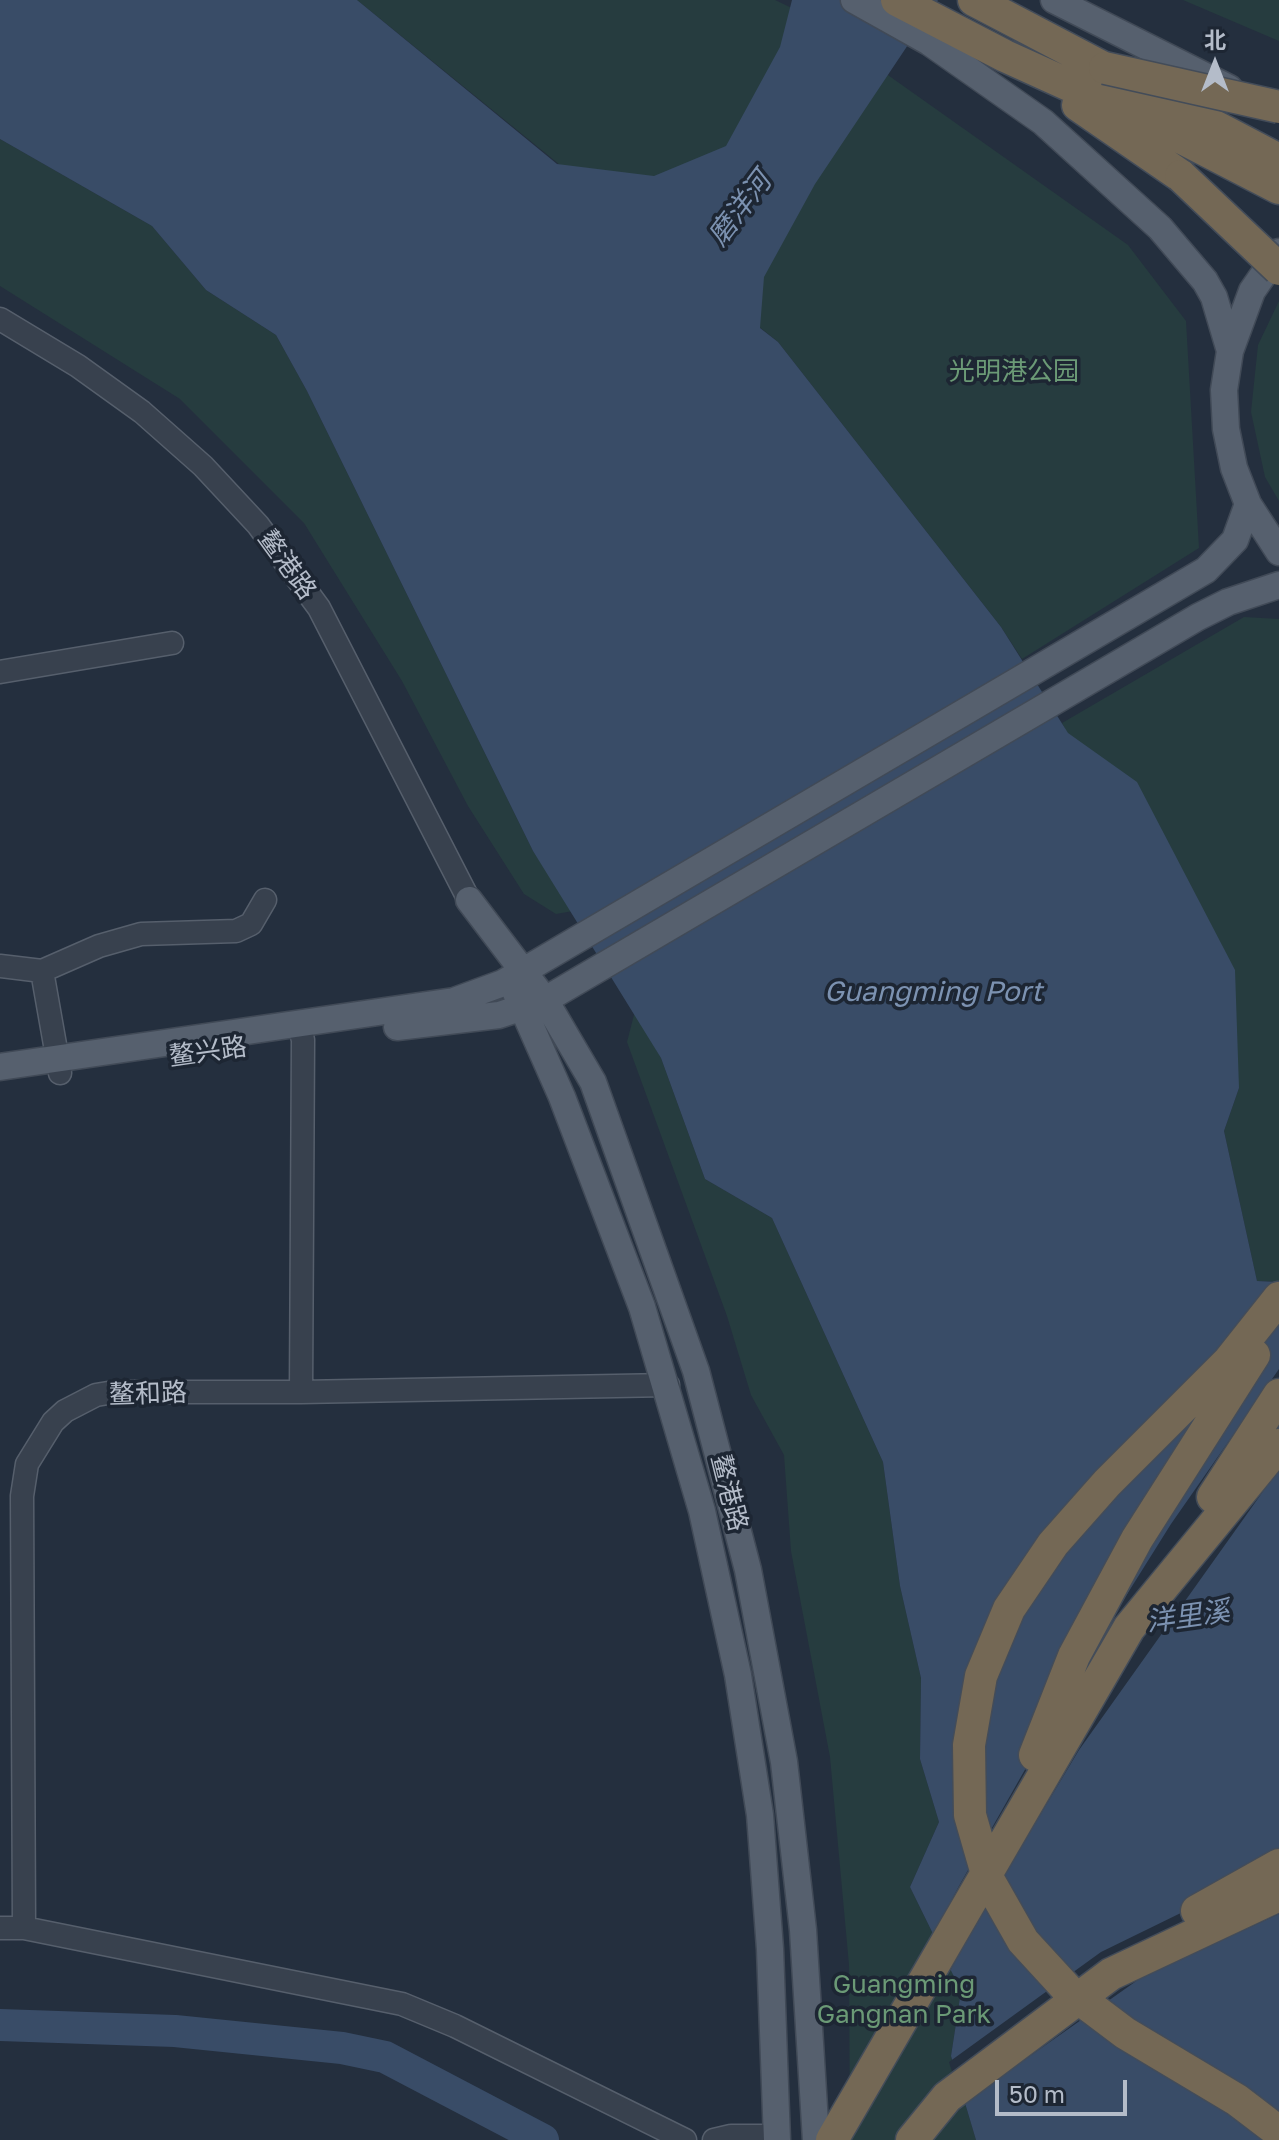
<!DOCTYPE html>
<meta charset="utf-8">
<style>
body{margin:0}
#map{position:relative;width:1279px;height:2140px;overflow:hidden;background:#242f3e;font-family:"Golos Text","Noto Sans SC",sans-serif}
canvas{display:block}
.north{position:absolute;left:1175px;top:24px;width:80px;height:80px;-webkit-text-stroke:6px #1d2633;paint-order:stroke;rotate:0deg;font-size:22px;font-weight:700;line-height:32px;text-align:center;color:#b4bcc9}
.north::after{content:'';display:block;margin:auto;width:28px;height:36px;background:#b4bcc9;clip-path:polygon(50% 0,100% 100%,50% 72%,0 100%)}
.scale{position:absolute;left:995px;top:2080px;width:132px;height:36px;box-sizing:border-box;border:4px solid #b4bcc9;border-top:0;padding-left:10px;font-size:24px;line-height:28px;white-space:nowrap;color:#b4bcc9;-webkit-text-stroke:6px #1d2633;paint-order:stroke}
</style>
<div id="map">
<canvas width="1279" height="2140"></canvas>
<div class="north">北</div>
<div class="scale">50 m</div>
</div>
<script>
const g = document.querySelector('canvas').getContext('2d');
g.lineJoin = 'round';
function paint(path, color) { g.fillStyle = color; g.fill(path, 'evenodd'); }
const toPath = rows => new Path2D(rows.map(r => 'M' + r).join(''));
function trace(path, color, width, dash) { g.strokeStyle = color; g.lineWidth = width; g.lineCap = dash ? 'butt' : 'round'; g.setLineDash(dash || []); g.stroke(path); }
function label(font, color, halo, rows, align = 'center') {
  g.font = font + ' "Golos Text","Noto Sans SC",sans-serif'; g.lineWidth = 7; g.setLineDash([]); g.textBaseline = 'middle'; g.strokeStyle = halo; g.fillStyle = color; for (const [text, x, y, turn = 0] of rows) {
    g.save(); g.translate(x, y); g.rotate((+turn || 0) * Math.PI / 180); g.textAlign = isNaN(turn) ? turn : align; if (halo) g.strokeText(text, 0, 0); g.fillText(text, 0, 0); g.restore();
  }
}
paint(toPath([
 [357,0,775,0,796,10,1128,245,1186,321,1199,548,1022,659,1001,627,778,342],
 [1183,0,1279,0,1279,41],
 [0,139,152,226,206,290,276,335,307,391,533,851,573,911,556,914,524,894,468,806,402,681,304,523,180,399,0,286],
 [1279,301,1279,501,1265,477,1251,412,1258,345],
 [1244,617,1279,619,1279,1282,1257,1281,1224,1131,1239,1088,1062,723],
 [635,1011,661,1058,705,1179,772,1218,883,1462,900,1586,921,1678,920,1759,939,1822,910,1887,961,1991,951,2056,976,2140,850,2140,849,1965,830,1757,791,1551,784,1455,751,1395,727,1316,627,1042]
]), '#263c3f');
paint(toPath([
 [0,0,357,0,557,164,654,176,726,146,780,47,792,0,938,0,815,184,764,277,760,328,778,342,1001,627,1068,733,1137,782,1235,970,1239,1088,1224,1131,1257,1281,1279,1282,1279,2140,976,2140,951,2056,961,1991,910,1887,939,1822,920,1759,921,1678,900,1586,883,1462,772,1218,705,1179,661,1058,533,851,307,391,276,335,206,290,152,226,0,139]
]), '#394c67');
paint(toPath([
 [1279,1369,1279,1469,1079,1750,973,1927,948,1975,931,1939,959,1886,1099,1639,1171,1524],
 [1279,1865,1279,1914,1142,1977,962,2104,949,2062,1101,1952]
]), '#242f3e');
trace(toPath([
 [0,2025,175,2031,342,2048,385,2057,543,2140]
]), '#394c67', 32);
const minor = toPath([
 [0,319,78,366,142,412,203,466,258,525,319,608,469,900],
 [0,672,172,643],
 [0,966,42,971,99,946,141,934,236,931,251,924,265,900],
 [42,971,60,1073],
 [301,1392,668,1385],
 [0,1928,24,1928,402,2004,455,2026,685,2140],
 [24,1928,22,1496,27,1464,53,1422,65,1411,96,1395,114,1392,301,1392,303,1040,299,1024],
 [714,2140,731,2136,777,2136]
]);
const major = toPath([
 [854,0,929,42,1043,122,1160,228,1205,281,1214,297,1230,351],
 [1054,0,1229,88],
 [1279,252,1252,291,1230,351,1224,390,1226,429,1234,468,1248,504,1279,552],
 [469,900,545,1000,593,1082,696,1371,748,1570,784,1762,803,1930,816,2140],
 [516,993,562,1097,642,1307,702,1511,738,1675,760,1815,770,1949,777,2140],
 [397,1027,499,1015,545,1000,1198,617,1228,602,1279,585],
 [0,1067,454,1001,503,983,1206,570,1235,540,1248,504]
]);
const highway = toPath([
 [897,0,1005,56,1155,124,1279,188],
 [974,0,1279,160],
 [1078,105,1181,176],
 [1279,1298,1229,1361,1107,1483,1053,1544,1009,1609,981,1676,969,1745,970,1815,989,1881,1023,1941,1068,1990,1125,2033,1237,2100,1279,2132],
 [1213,1497,1279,1395],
 [1035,1755,1074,1656,1137,1539,1254,1355],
 [1197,1911,1279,1865],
 [832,2140,1129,1628,1279,1445],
 [912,2140,947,2097,1111,1974,1279,1895]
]);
trace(minor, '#565f6c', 25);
trace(major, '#414a57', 29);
trace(highway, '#434c59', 35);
trace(minor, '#38414e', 22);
trace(major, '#56606e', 26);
trace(highway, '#746855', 32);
const highwayBridge = toPath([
 [1105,68,1279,107],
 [1181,176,1279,269]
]);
trace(highwayBridge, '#434c59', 35, []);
trace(highwayBridge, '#746855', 32);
label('26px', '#6b9a76', '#1d2633', [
 ["光明港公园",1014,372],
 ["Guangming",904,1985],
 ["Gangnan Park",904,2015]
]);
label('26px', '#b4bcc9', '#1d2633', [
 ["鳌港路",287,565,54],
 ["鳌兴路",208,1052,-8],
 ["鳌和路",148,1394,-2],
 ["鳌港路",729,1493,76]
]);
label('italic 28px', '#7c92b1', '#1d2633', [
 ["磨洋河",740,209,-53],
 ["Guangming Port",933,992],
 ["洋里溪",1188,1617,-8]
]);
</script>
